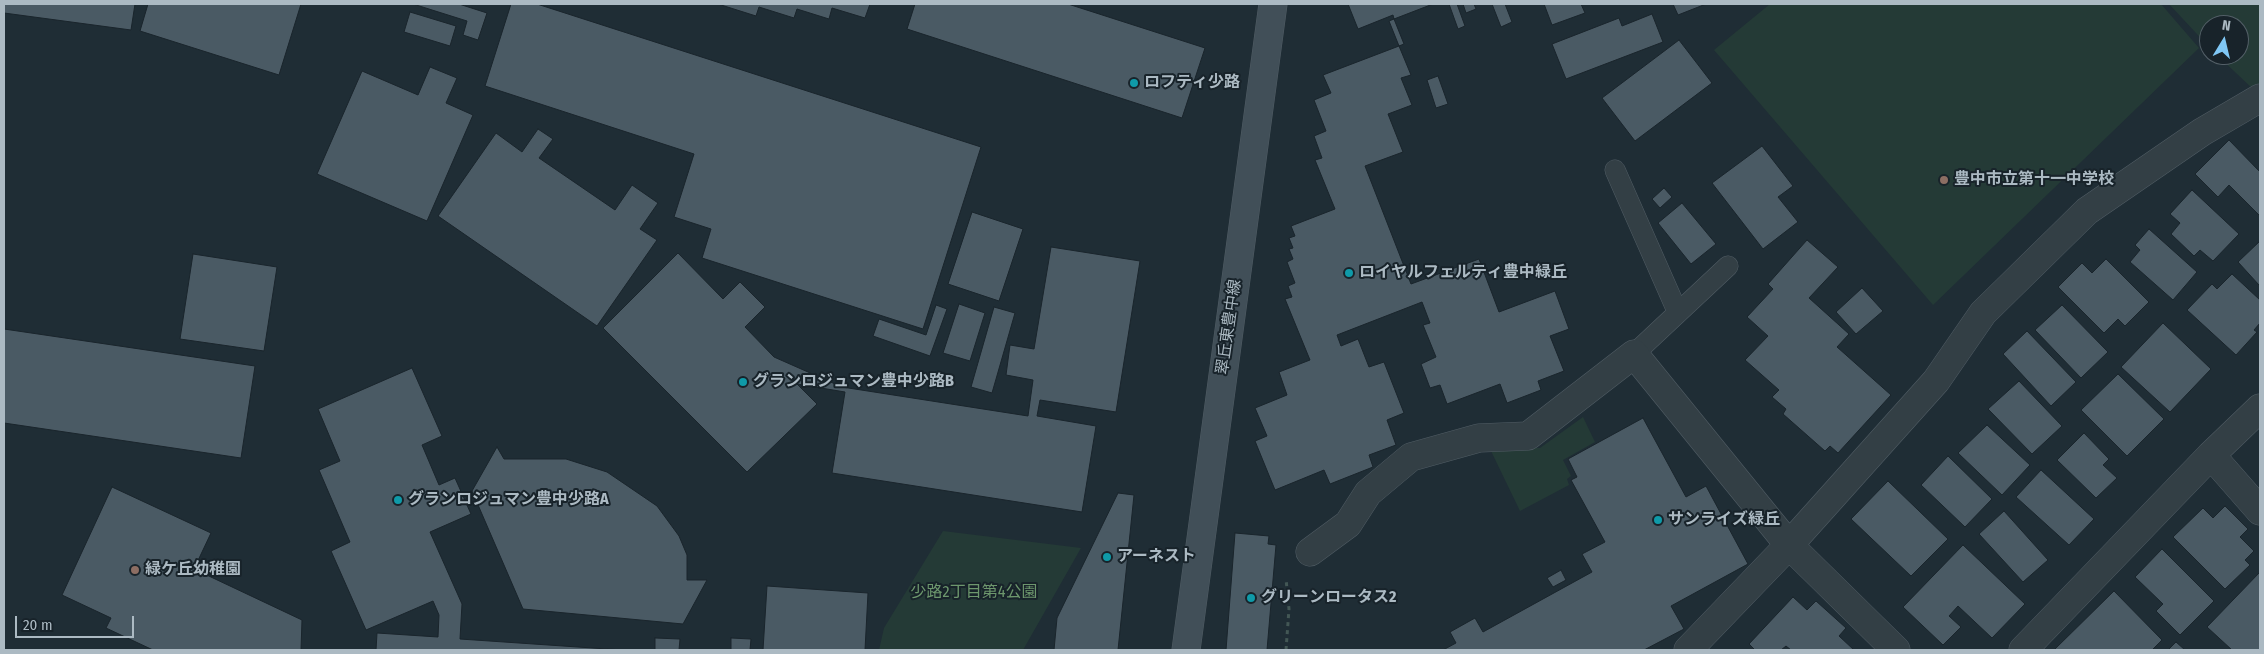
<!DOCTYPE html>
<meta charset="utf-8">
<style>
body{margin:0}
#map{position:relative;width:2264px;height:654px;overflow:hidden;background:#1f2d35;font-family:"Fira Sans Condensed",sans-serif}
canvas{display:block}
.frame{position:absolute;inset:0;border:5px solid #acbac3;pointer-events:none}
.north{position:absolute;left:2199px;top:15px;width:50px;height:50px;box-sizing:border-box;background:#18232a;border:1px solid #535f67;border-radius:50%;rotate:9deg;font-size:14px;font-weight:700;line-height:20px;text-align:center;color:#acbac3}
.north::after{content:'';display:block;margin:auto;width:18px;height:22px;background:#7fc7f5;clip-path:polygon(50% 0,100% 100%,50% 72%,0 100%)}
.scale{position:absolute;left:15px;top:616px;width:119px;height:22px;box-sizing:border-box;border:2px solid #acbac3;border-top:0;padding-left:6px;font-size:15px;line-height:18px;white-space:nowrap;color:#acbac3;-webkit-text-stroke:4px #18232a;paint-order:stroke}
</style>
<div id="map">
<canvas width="2264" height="654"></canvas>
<div class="frame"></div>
<div class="north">N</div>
<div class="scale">20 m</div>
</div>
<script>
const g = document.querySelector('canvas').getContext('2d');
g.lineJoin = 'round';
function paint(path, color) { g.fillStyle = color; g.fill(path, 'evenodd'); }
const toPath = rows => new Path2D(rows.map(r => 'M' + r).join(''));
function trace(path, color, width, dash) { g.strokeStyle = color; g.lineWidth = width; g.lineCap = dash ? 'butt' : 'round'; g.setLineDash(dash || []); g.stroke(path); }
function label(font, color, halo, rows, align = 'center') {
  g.font = font + ' "Fira Sans Condensed","Noto Sans JP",sans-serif'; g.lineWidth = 4; g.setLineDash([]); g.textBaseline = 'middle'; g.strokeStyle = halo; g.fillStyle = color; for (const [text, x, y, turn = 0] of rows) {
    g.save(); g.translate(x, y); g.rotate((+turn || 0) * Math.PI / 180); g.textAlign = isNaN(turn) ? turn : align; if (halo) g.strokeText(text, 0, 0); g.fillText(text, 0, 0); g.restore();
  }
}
paint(toPath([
 [1770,4,2161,4,2199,48,1933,305,1714,50],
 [2169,4,2260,4,2260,86,2254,90,2217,55,2239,55,2239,25,2209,25,2209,47],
 [1583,417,1595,442,1563,460,1571,476,1567,479,1569,485,1520,511,1491,451,1500,448,1540,448],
 [943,531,1081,548,1023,650,879,650,884,628]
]), '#243a36');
const building = toPath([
 [4,4,135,4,131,30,4,13,4,4],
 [148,4,301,4,279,75,140,31,148,4],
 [413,4,459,4,487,13,478,40,463,35,467,21,413,4],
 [511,4,537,4,981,147,923,329,702,258,711,229,674,217,694,154,485,86,511,4],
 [718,4,870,4,865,18,832,8,829,19,797,9,794,18,759,7,756,16,718,4],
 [915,4,1068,4,1205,48,1182,118,907,29,915,4],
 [1348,4,1433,4,1394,19,1393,15,1358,29,1348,4],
 [1449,4,1457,4,1465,26,1458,29,1449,4],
 [1463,4,1474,4,1476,9,1466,13,1463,4],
 [1492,4,1505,4,1512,22,1501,27,1492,4],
 [1544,4,1581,4,1585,13,1552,25,1544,4],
 [1673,4,1706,4,1678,15,1673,4],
 [410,12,456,26,450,46,404,32,410,12],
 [1652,14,1663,42,1566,79,1552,44,1619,18,1622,26,1652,14],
 [1394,19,1404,44,1399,46,1389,21,1394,19],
 [1679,40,1712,83,1635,141,1602,98,1679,40],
 [1399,46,1411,75,1401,78,1412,105,1388,114,1403,152,1365,166,1411,284,1479,259,1499,312,1555,291,1569,329,1550,336,1564,371,1538,381,1541,390,1507,403,1500,384,1447,404,1440,385,1430,388,1421,364,1436,357,1423,325,1430,323,1422,302,1337,335,1341,346,1358,339,1369,367,1384,362,1404,413,1387,420,1396,445,1369,455,1373,467,1330,484,1324,470,1275,490,1255,441,1267,436,1255,408,1287,395,1279,372,1310,360,1285,299,1292,297,1288,286,1295,283,1287,262,1293,259,1289,249,1293,248,1289,238,1295,236,1291,226,1335,209,1315,160,1322,158,1314,136,1326,131,1314,100,1331,93,1323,75,1399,46],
 [430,67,457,78,446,103,473,115,427,221,317,174,362,71,418,95,430,67],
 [1438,76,1448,104,1436,108,1427,80,1438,76],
 [538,129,553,139,539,158,615,210,632,185,658,203,640,229,657,240,597,326,438,216,496,133,522,152,538,129],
 [2229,140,2260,172,2260,216,2229,185,2218,197,2195,174,2229,140],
 [1762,146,1793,186,1778,197,1798,222,1763,249,1712,183,1762,146],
 [1664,188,1672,197,1660,208,1652,199,1664,188],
 [2192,190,2239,234,2213,261,2200,250,2194,256,2171,234,2180,223,2170,214,2192,190],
 [1682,203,1716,244,1691,264,1658,223,1682,203],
 [972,212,1023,229,999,301,948,284,972,212],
 [2149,229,2197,272,2173,300,2130,262,2140,250,2135,245,2149,229],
 [1807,240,1838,267,1809,298,1849,334,1837,347,1891,395,1838,453,1830,446,1825,451,1783,414,1786,409,1772,397,1779,390,1745,360,1768,336,1747,317,1773,289,1768,284,1807,240],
 [2260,241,2260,284,2259,285,2238,262,2260,241],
 [1051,247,1140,261,1116,412,1040,400,1037,416,1096,426,1082,512,832,473,845,392,797,384,817,404,747,472,603,328,678,253,723,299,740,282,765,307,745,327,774,357,842,387,1028,416,1033,380,1006,375,1010,345,1034,349,1051,247],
 [193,254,277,267,264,351,180,339,193,254],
 [2106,259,2149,302,2125,326,2118,319,2104,333,2058,287,2082,263,2092,273,2106,259],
 [2232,274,2260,300,2260,323,2254,330,2257,332,2236,355,2187,310,2212,284,2217,289,2232,274],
 [1862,288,1883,311,1856,334,1836,312,1862,288],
 [959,304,985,313,970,361,943,353,959,304],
 [936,305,947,309,930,356,873,336,879,319,926,335,936,305],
 [2062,305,2108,352,2081,378,2035,330,2062,305],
 [994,307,1015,313,992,393,971,387,994,307],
 [2163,323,2211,369,2170,412,2121,367,2163,323],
 [4,329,255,366,241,458,4,423,4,329],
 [2027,331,2076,382,2051,406,2003,354,2027,331],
 [412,368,442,436,422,445,439,485,455,478,471,514,430,532,462,604,460,639,622,650,376,650,377,633,438,637,439,615,433,601,366,630,331,551,350,542,319,470,340,461,318,409,412,368],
 [2118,374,2164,419,2127,456,2081,410,2118,374],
 [2019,381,2062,426,2032,454,1988,409,2019,381],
 [1643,418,1686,497,1706,486,1748,564,1671,606,1684,629,1644,650,1443,650,1456,643,1450,632,1475,618,1483,632,1592,572,1582,554,1605,542,1571,480,1577,477,1568,459,1643,418],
 [1987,425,2030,465,2002,495,1958,453,1987,425],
 [2084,433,2109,459,2103,465,2117,478,2096,498,2057,460,2084,433],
 [497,447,504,459,566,459,607,472,657,506,679,536,687,555,687,580,707,580,683,624,523,609,472,491,497,447],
 [1948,456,1992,499,1965,527,1921,485,1948,456],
 [2041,470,2094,519,2069,545,2016,497,2041,470],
 [1888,481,1948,539,1911,576,1851,519,1888,481],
 [112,487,211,533,194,569,302,620,301,650,153,650,106,628,111,618,62,595,112,487],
 [1118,493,1134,495,1118,650,1054,650,1057,618,1118,493],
 [2225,506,2248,529,2240,537,2254,551,2245,560,2250,565,2225,589,2173,537,2203,508,2213,518,2225,506],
 [2004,511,2048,560,2023,582,1979,534,2004,511],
 [1235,533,1269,536,1268,544,1276,545,1267,650,1226,650,1235,533],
 [1963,545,2025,604,1992,638,1958,606,1949,616,1961,627,1943,645,1903,607,1963,545],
 [2162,549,2214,601,2180,635,2156,611,2163,604,2135,577,2162,549],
 [1561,570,1566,580,1553,587,1547,578,1561,570],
 [2260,572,2260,650,2232,650,2207,627,2260,572],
 [767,586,868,593,865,650,763,650,767,586],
 [2114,591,2162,640,2152,650,2054,650,2114,591],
 [1793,597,1807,610,1816,601,1846,628,1839,636,1854,650,1791,650,1786,646,1781,650,1755,650,1749,644,1793,597],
 [655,638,680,639,679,650,655,650,655,638],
 [731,638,751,639,750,650,731,650,731,638],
 [2176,642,2185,650,2168,650,2176,642]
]);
paint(building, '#4a5a64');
trace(building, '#1a252c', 1);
const lane = toPath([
 [1615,170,1678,313],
 [1634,354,1728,266]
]);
const street = toPath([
 [2211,455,2260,511],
 [1310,552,1348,524,1368,493,1411,457,1479,438,1528,436,1634,354,1789,545,1896,650],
 [1688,650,1789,545,1936,381,1983,313,2087,211,2202,132,2260,98],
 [2023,650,2211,455,2260,408]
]);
const secondary = toPath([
 [1186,650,1273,4]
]);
trace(lane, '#505c64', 21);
trace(street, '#505c64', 29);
trace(secondary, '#505c64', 29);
trace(toPath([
 [1286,650,1289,609,1286,579]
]), '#435755', 3, [4, 4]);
trace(lane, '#333f45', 20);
trace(street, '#333f45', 28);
trace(secondary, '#414f58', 28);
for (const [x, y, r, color] of [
 [1134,83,5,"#0f9aa8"],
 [1944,180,5,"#8d6e63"],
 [1349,273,5,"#0f9aa8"],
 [743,382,5,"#0f9aa8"],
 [398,500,5,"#0f9aa8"],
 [1658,520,5,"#0f9aa8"],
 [1107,557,5,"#0f9aa8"],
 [135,570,5,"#8d6e63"],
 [1251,598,5,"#0f9aa8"]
]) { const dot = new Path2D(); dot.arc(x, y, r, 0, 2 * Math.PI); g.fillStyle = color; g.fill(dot); trace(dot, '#18232a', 2); }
label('bold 16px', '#acbac3', '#18232a', [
 ["ロフティ少路",1144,83],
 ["豊中市立第十一中学校",1954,180],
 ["ロイヤルフェルティ豊中緑丘",1359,273],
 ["グランロジュマン豊中少路B",753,382],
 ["グランロジュマン豊中少路A",408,500],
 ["サンライズ緑丘",1668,520],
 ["アーネスト",1117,557],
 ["緑ケ丘幼稚園",145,570],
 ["グリーンロータス2",1261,598]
], 'left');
label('16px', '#acbac3', '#18232a', [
 ["翠丘東豊中線",1229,327,-82]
]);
label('16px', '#6d976d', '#18232a', [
 ["少路2丁目第4公園",974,593]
]);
</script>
